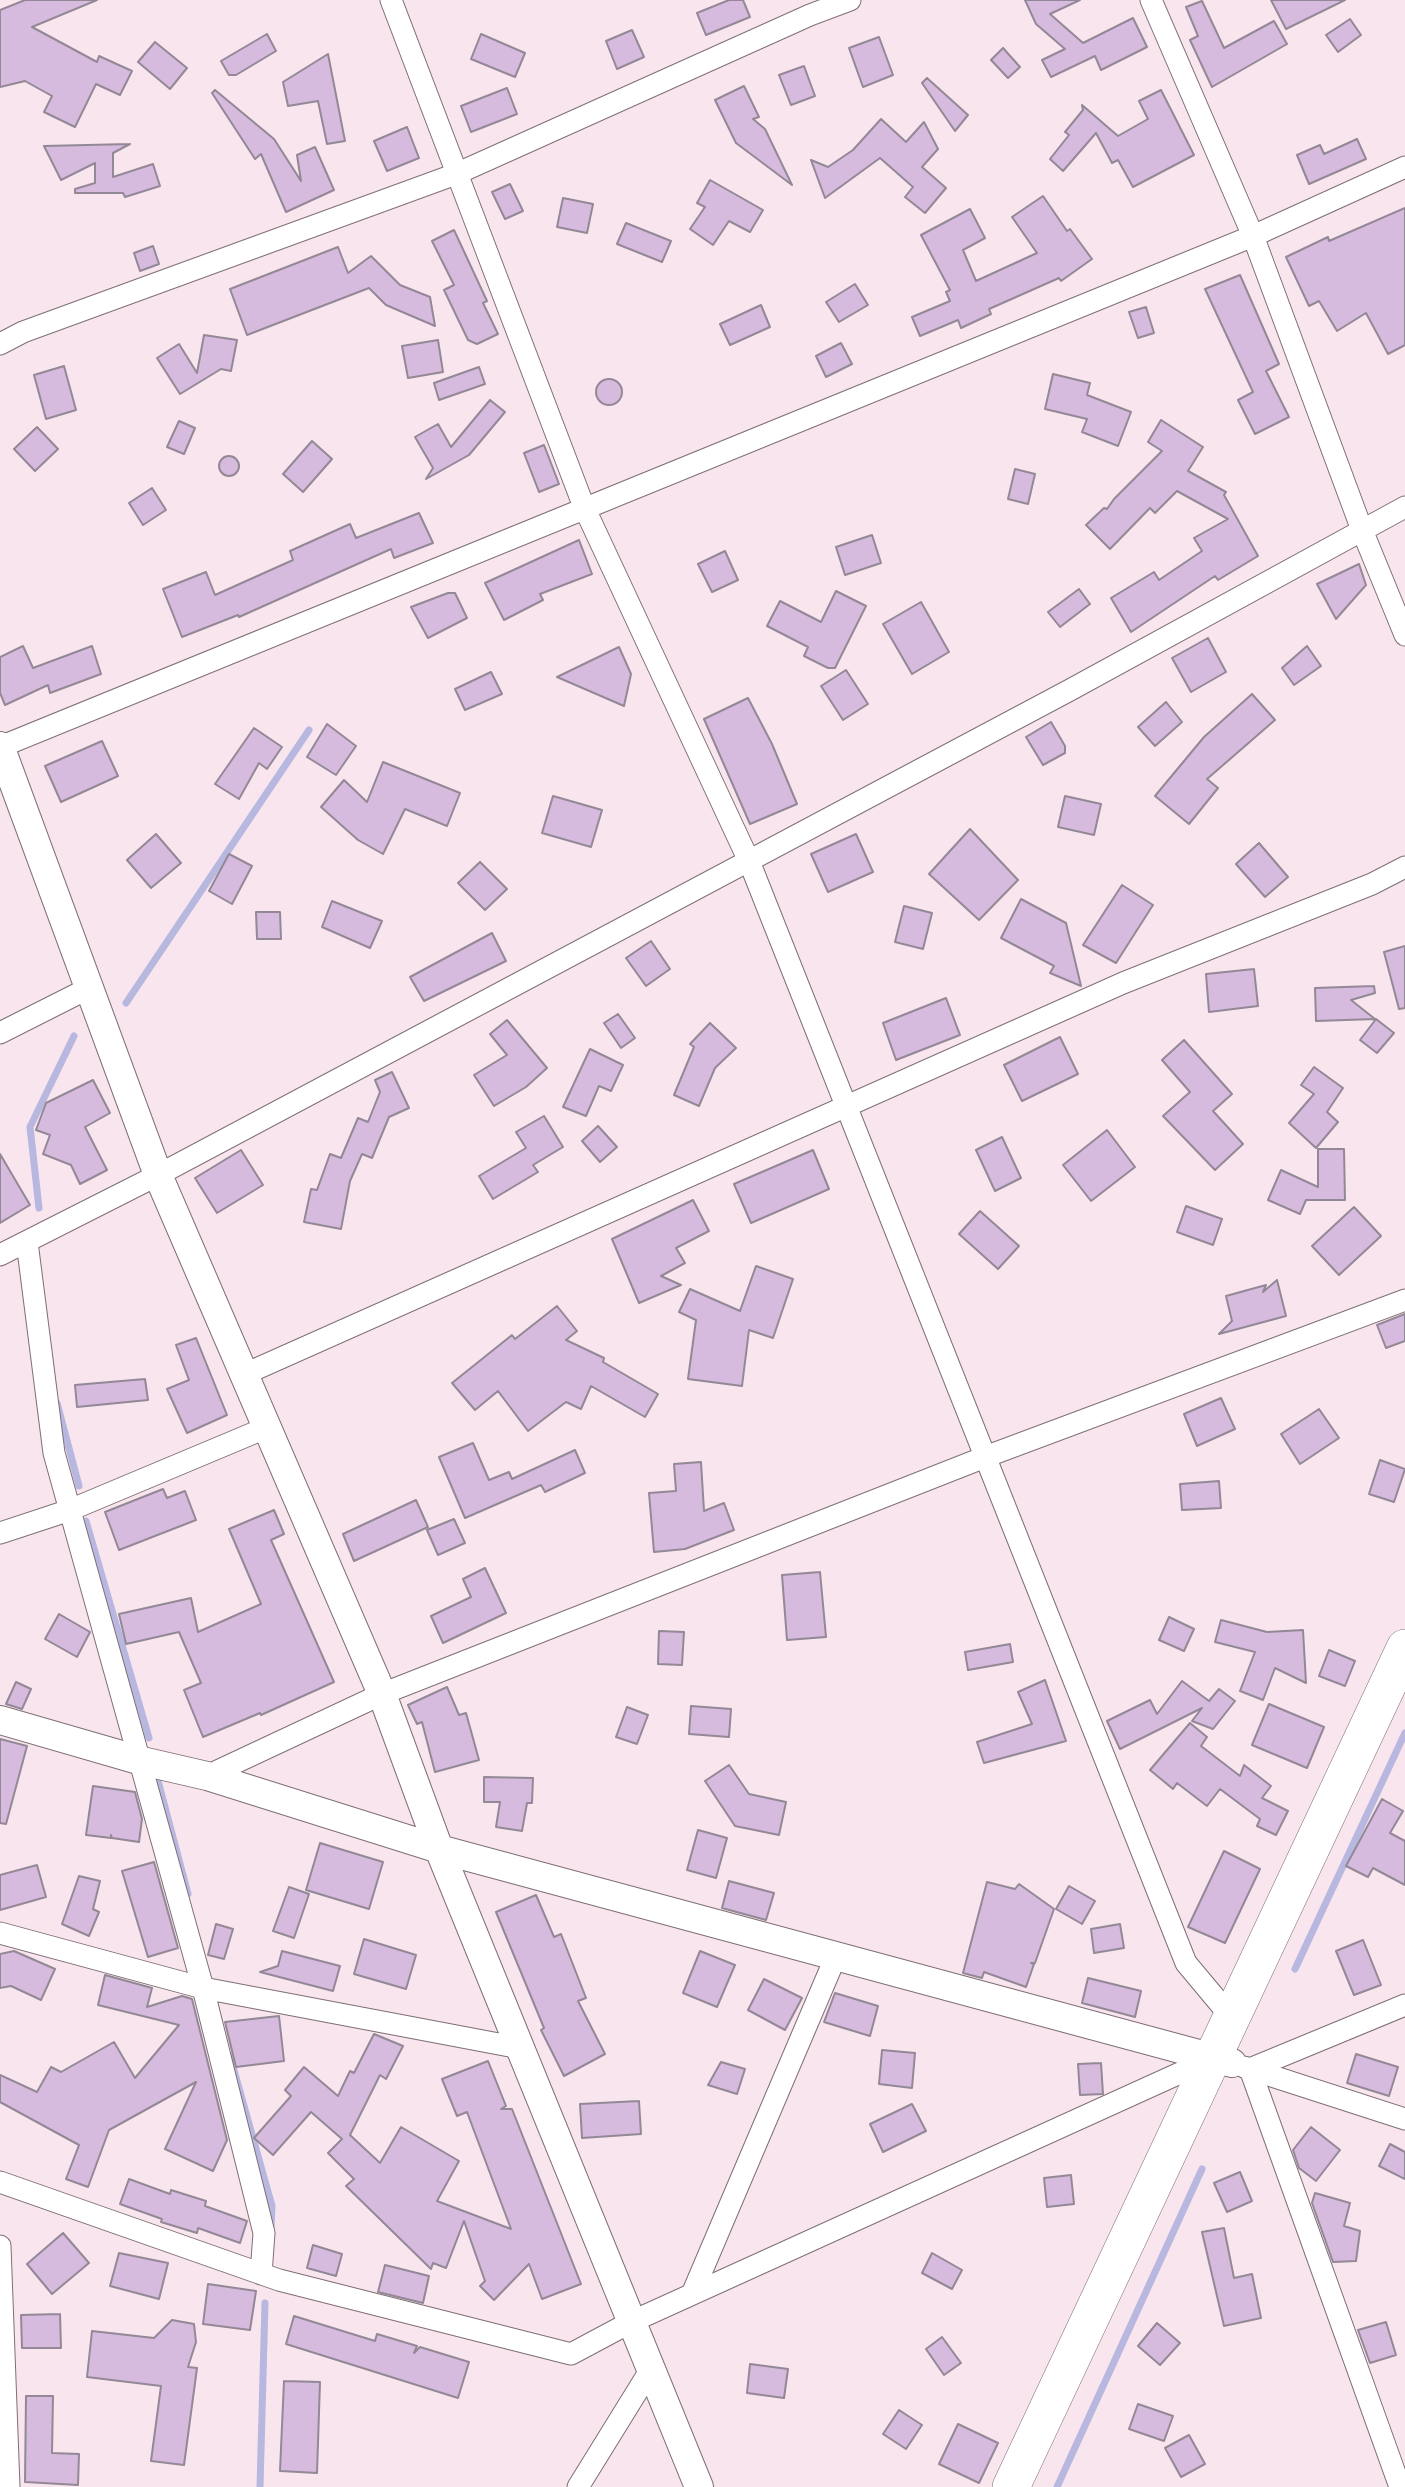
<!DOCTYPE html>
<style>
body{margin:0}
canvas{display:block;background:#f8e5ed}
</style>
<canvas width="1405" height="2487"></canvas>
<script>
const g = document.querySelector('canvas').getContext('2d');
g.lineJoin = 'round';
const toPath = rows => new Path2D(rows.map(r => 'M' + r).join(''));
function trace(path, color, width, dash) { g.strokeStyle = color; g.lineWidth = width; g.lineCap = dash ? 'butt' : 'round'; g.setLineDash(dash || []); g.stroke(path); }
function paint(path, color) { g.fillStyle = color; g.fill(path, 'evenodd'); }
trace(toPath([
 [126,1003,309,730],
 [39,1208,30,1127,74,1036],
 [57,1403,79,1486],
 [86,1521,149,1738],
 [157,1777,188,1894],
 [1295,1969,1405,1733],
 [230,2056,272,2206,271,2227],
 [260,2487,265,2303],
 [1057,2487,1202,2169]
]), '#b8b7e0', 7);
const building = toPath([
 [25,0,97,0,32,27,97,62,99,56,132,71,120,95,96,84,75,127,44,112,52,96,25,81,0,87,0,10,25,0],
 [729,0,743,0,750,17,706,35,697,13,729,0],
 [1025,0,1080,0,1050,14,1083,43,1133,18,1147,47,1101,70,1095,56,1051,77,1042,60,1065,49,1036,24,1025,0],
 [1271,0,1345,0,1286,29,1271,0],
 [1202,1,1224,48,1274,21,1287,44,1212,87,1190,40,1198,36,1186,7,1202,1],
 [1350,19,1361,35,1338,52,1326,35,1350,19],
 [632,30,644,57,617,69,606,41,632,30],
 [267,34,276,51,236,75,229,75,221,61,267,34],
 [481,34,525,53,515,77,471,59,481,34],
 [879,37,893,75,863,87,849,48,879,37],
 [155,42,187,68,170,89,138,62,155,42],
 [1003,48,1020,67,1008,78,991,60,1003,48],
 [328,54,345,141,327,144,318,101,288,106,283,82,328,54],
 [804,66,815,96,791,105,779,75,804,66],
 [927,78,968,115,955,131,922,83,927,78],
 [744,86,759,117,753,119,765,129,792,185,736,143,715,100,744,86],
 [507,88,517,114,471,132,461,106,507,88],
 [215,90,274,139,301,181,297,155,315,147,334,190,286,212,261,154,255,159,212,93,215,90],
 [1161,90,1194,155,1133,187,1118,160,1112,163,1096,133,1063,171,1050,159,1069,135,1065,132,1083,110,1082,105,1118,136,1148,119,1139,101,1161,90],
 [881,119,906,142,924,122,938,149,922,167,946,188,925,213,905,197,913,187,880,158,825,198,811,160,828,167,853,150,881,119],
 [407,127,419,158,387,171,374,141,407,127],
 [1357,139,1366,159,1309,184,1297,155,1320,145,1324,154,1357,139],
 [130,144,113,153,113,177,153,164,160,186,125,197,123,193,75,193,75,189,95,183,95,163,61,180,44,146,130,144],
 [710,180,763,210,750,232,729,221,713,245,690,229,705,207,697,203,710,180],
 [510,184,523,211,505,219,492,192,510,184],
 [1043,196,1067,231,1070,229,1092,259,1061,281,1059,278,989,309,991,314,961,328,958,320,920,336,912,317,950,301,946,292,950,290,921,235,970,209,985,238,963,250,976,281,1037,253,1012,217,1043,196],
 [563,198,593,204,587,233,557,227,563,198],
 [1405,208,1405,345,1388,354,1366,313,1337,331,1319,301,1309,306,1286,257,1328,237,1329,241,1405,208],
 [626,223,671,241,662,262,617,244,626,223],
 [454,230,487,301,483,303,498,334,477,344,468,340,444,290,454,285,432,241,454,230],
 [153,246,159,264,140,271,134,253,153,246],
 [338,247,348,273,371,256,400,285,430,297,435,326,386,305,369,288,247,335,230,289,338,247],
 [1240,275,1279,364,1266,371,1289,417,1255,434,1238,400,1253,392,1205,289,1240,275],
 [855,284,868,305,839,322,826,302,855,284],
 [761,305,770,327,730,345,720,324,761,305],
 [1146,307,1154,333,1138,338,1129,312,1146,307],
 [204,335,237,340,231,371,221,369,180,394,157,358,179,344,197,373,204,335],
 [438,340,443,372,408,378,402,346,438,340],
 [841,343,852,364,826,377,816,356,841,343],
 [64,366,76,410,46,419,34,375,64,366],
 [479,367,485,384,439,400,434,383,479,367],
 [1053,374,1090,383,1087,395,1131,412,1118,446,1082,432,1087,419,1045,409,1053,374],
 '596 392a13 13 0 1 1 26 0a13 13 0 1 1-26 0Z',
 [490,400,505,412,469,455,426,479,433,468,415,437,438,424,451,447,490,400],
 [1161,420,1203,447,1188,471,1226,492,1224,495,1258,556,1218,580,1215,576,1131,632,1111,598,1154,572,1159,580,1202,551,1194,538,1228,519,1177,491,1155,513,1150,508,1110,549,1086,525,1104,508,1107,509,1114,499,1162,451,1148,442,1161,420],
 [179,421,195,428,184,454,167,447,179,421],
 [37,427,58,449,35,471,14,449,37,427],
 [312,441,332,459,303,492,283,474,312,441],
 [544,445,559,484,539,492,524,453,544,445],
 '219 466a10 10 0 1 1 20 0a10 10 0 1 1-20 0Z',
 [1015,469,1035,474,1028,504,1008,499,1015,469],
 [152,488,166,510,143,525,129,503,152,488],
 [419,513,433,543,394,558,391,549,239,617,238,615,182,637,163,589,206,572,215,595,293,560,290,551,350,524,356,538,419,513],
 [872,535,881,563,845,575,836,547,872,535],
 [579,540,592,574,540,594,543,600,504,620,485,583,579,540],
 [725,551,738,580,712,592,698,564,725,551],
 [1359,564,1366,585,1336,619,1317,584,1359,564],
 [1079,589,1090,604,1060,627,1048,612,1079,589],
 [836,591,866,606,835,668,828,668,804,656,808,647,767,626,780,601,821,622,836,591],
 [448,593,455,593,467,618,428,638,411,607,448,593],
 [921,602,949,652,912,674,883,624,921,602],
 [1208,638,1226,672,1191,692,1172,658,1208,638],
 [23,646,33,668,92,646,101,674,50,693,48,685,5,705,0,693,0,657,23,646],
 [1307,646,1321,666,1294,685,1282,668,1307,646],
 [619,647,631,674,624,706,557,677,619,647],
 [846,670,868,704,843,720,821,686,846,670],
 [491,672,502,694,465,710,455,689,491,672],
 [1252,694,1275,720,1207,779,1218,788,1189,824,1155,796,1204,737,1252,694],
 [748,698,772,744,797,804,750,824,704,719,748,698],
 [1166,702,1182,722,1155,746,1138,727,1166,702],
 [1051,722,1065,746,1065,753,1043,765,1026,737,1051,722],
 [327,724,356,746,336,775,307,757,327,724],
 [254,728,282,747,267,769,259,763,239,799,215,784,254,728],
 [102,741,118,776,61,802,45,766,102,741],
 [383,762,460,793,447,826,405,809,383,854,358,840,321,807,344,780,367,802,383,762],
 [553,796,602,810,591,847,542,833,553,796],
 [1065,796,1101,804,1094,835,1058,827,1065,796],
 [970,829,1018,880,979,920,929,874,970,829],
 [156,834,181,863,151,888,127,860,156,834],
 [856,834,873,872,828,892,811,854,856,834],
 [1259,843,1288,877,1265,897,1236,864,1259,843],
 [229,854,252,866,232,904,209,891,229,854],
 [480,862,507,889,485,910,458,883,480,862],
 [1122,885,1153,905,1116,963,1083,945,1122,885],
 [1021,899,1066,923,1081,986,1050,973,1054,966,1001,938,1021,899],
 [332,901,382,921,370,948,322,927,332,901],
 [904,906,932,913,923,949,895,942,904,906],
 [256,912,280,912,281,939,257,939,256,912],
 [492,933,506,961,424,1001,410,977,492,933],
 [651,941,670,969,646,986,626,958,651,941],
 [1405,946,1405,1008,1399,1009,1384,952,1405,946],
 [1254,969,1258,1006,1209,1012,1206,974,1254,969],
 [1374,986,1375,993,1351,1000,1375,1019,1316,1021,1315,988,1374,986],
 [946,998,960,1035,896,1060,883,1023,946,998],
 [618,1014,635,1038,621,1048,604,1023,618,1014],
 [1376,1019,1394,1033,1377,1053,1360,1040,1376,1019],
 [507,1020,547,1068,526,1087,494,1106,474,1075,507,1055,490,1034,507,1020],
 [710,1023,736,1048,715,1068,699,1106,674,1095,694,1047,690,1044,710,1023],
 [1060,1037,1078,1074,1022,1101,1004,1065,1060,1037],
 [1184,1040,1232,1094,1213,1111,1243,1144,1215,1170,1163,1116,1190,1092,1162,1060,1184,1040],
 [590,1049,623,1065,611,1091,599,1086,586,1116,563,1107,590,1049],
 [1314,1067,1343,1088,1327,1112,1338,1122,1316,1148,1289,1123,1314,1094,1301,1085,1314,1067],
 [392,1072,409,1108,389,1117,372,1158,362,1154,350,1181,341,1229,304,1222,311,1189,317,1190,330,1154,341,1158,358,1118,368,1122,380,1092,375,1080,392,1072],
 [93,1080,110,1113,85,1127,107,1170,80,1184,71,1165,43,1154,50,1135,36,1130,46,1103,93,1080],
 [544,1116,563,1147,533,1165,538,1172,493,1199,479,1176,526,1148,516,1132,544,1116],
 [598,1126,617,1147,600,1162,582,1141,598,1126],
 [1107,1130,1135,1167,1091,1201,1063,1165,1107,1130],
 [1002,1137,1021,1178,995,1191,976,1150,1002,1137],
 [1318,1149,1344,1149,1345,1200,1306,1200,1300,1214,1268,1200,1281,1170,1318,1187,1318,1149],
 [241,1150,263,1185,217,1213,195,1178,241,1150],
 [813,1150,829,1189,751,1223,734,1184,813,1150],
 [0,1154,30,1205,0,1223,0,1154],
 [693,1200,709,1231,676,1248,685,1263,661,1276,681,1285,639,1303,612,1239,693,1200],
 [1186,1206,1222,1219,1213,1245,1177,1232,1186,1206],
 [1354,1207,1381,1236,1339,1275,1312,1246,1354,1207],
 [980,1211,1019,1246,998,1269,959,1234,980,1211],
 [756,1266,793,1279,773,1338,749,1330,742,1386,688,1379,696,1320,679,1312,690,1289,740,1311,756,1266],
 [1277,1280,1286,1316,1219,1334,1232,1321,1226,1296,1266,1285,1263,1292,1277,1280],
 [557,1306,577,1331,566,1340,604,1358,603,1362,658,1394,645,1417,591,1386,581,1409,566,1402,528,1431,498,1391,475,1410,452,1383,512,1335,515,1339,557,1306],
 [1405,1314,1405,1341,1386,1348,1377,1325,1405,1314],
 [196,1338,227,1415,187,1433,167,1389,189,1380,176,1345,196,1338],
 [145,1379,148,1400,77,1407,75,1385,145,1379],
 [1221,1398,1235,1429,1197,1446,1184,1414,1221,1398],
 [1319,1409,1339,1438,1300,1464,1281,1434,1319,1409],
 [473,1443,489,1480,509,1472,512,1479,575,1450,585,1473,545,1492,541,1485,465,1518,439,1457,473,1443],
 [1380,1460,1405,1469,1394,1502,1369,1494,1380,1460],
 [701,1462,704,1511,724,1503,734,1530,685,1549,654,1552,649,1493,676,1491,674,1464,701,1462],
 [1219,1481,1221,1508,1182,1510,1180,1484,1219,1481],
 [163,1489,167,1498,185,1491,196,1520,119,1550,105,1512,163,1489],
 [416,1500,428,1527,354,1561,343,1534,416,1500],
 [274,1510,284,1534,271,1540,334,1682,261,1715,260,1713,203,1737,184,1690,201,1683,179,1632,126,1644,119,1614,191,1598,198,1632,261,1604,229,1529,274,1510],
 [454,1519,465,1543,438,1555,427,1530,454,1519],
 [485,1568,506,1613,443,1643,431,1616,471,1597,463,1579,485,1568],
 [820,1572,826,1637,787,1640,782,1575,820,1572],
 [59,1614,90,1632,77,1657,45,1639,59,1614],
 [1169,1617,1194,1629,1184,1651,1159,1640,1169,1617],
 [1221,1620,1267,1632,1303,1630,1306,1683,1275,1668,1263,1700,1240,1691,1255,1652,1215,1642,1221,1620],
 [659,1631,684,1632,682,1665,658,1664,659,1631],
 [1010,1644,1013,1662,968,1670,965,1652,1010,1644],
 [1329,1650,1355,1661,1345,1686,1319,1676,1329,1650],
 [1045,1680,1066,1741,984,1763,977,1742,1032,1724,1018,1692,1045,1680],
 [1182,1681,1209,1701,1219,1689,1235,1701,1213,1729,1192,1721,1202,1708,1120,1749,1107,1721,1150,1700,1157,1714,1182,1681],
 [16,1682,31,1689,22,1709,6,1704,16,1682],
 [447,1687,459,1715,466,1713,479,1760,435,1772,422,1722,417,1724,408,1705,447,1687],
 [1269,1704,1324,1727,1307,1768,1252,1745,1269,1704],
 [691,1706,731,1709,729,1737,689,1734,691,1706],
 [627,1707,648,1715,637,1744,616,1737,627,1707],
 [1190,1723,1207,1737,1201,1746,1240,1776,1244,1765,1271,1786,1262,1798,1288,1811,1276,1835,1257,1826,1260,1819,1220,1789,1207,1806,1177,1783,1173,1789,1150,1770,1190,1723],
 [0,1739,27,1746,6,1824,0,1823,0,1739],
 [729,1765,749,1794,786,1802,779,1835,735,1826,705,1781,729,1765],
 [484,1777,533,1778,532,1803,527,1803,522,1831,496,1827,500,1802,484,1802,484,1777],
 [93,1786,135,1792,142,1819,139,1842,112,1838,111,1835,111,1838,86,1835,93,1786],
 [1382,1799,1403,1811,1390,1833,1405,1841,1405,1885,1373,1868,1368,1877,1346,1866,1382,1799],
 [698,1830,727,1838,716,1878,687,1870,698,1830],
 [320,1843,383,1862,369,1909,306,1890,320,1843],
 [1224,1851,1260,1869,1225,1943,1188,1927,1224,1851],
 [154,1862,178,1948,148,1957,122,1871,154,1862],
 [37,1865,46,1897,0,1910,0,1875,37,1865],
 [79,1876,100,1881,93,1909,99,1912,89,1936,62,1924,79,1876],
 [729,1881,774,1893,766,1920,722,1908,729,1881],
 [987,1882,1015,1889,1019,1884,1054,1909,1035,1963,1031,1963,1034,1964,1026,1987,984,1972,982,1978,963,1973,987,1882],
 [1069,1886,1095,1901,1082,1924,1056,1909,1069,1886],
 [289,1887,309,1894,294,1938,273,1931,289,1887],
 [536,1895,554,1937,561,1934,586,1998,578,2001,605,2054,564,2076,541,2030,544,2028,496,1912,536,1895],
 [216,1924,233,1929,224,1959,208,1955,216,1924],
 [1120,1924,1124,1948,1094,1953,1091,1929,1120,1924],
 [364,1939,416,1955,406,1989,354,1974,364,1939],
 [1363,1940,1381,1985,1354,1995,1336,1951,1363,1940],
 [14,1951,55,1969,41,2000,11,1986,0,1988,0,1954,14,1951],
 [282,1951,340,1966,333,1991,260,1972,278,1966,282,1951],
 [700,1951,735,1965,717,2007,683,1993,700,1951],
 [105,1975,152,1988,147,2007,182,1996,192,1999,227,2140,213,2171,165,2149,196,2082,109,2130,88,2187,66,2179,79,2145,0,2102,0,2075,37,2092,51,2067,61,2072,114,2042,135,2078,179,2025,98,2005,105,1975],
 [1088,1978,1141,1991,1135,2017,1082,2003,1088,1978],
 [764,1979,802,1998,785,2030,748,2010,764,1979],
 [835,1993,878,2006,870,2036,824,2022,835,1993],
 [279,2016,284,2061,236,2067,225,2022,279,2016],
 [374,2034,403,2046,386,2079,380,2075,350,2135,380,2163,401,2127,459,2161,437,2201,511,2229,467,2112,457,2116,442,2079,488,2061,506,2106,501,2109,512,2109,581,2284,542,2299,529,2264,494,2300,480,2286,485,2281,464,2221,446,2268,433,2263,431,2269,346,2186,354,2179,328,2153,342,2139,311,2112,273,2155,254,2138,291,2096,285,2090,304,2067,338,2096,350,2071,354,2073,374,2034],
 [882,2050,915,2053,912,2088,879,2084,882,2050],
 [1356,2054,1398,2067,1389,2096,1347,2083,1356,2054],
 [721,2062,745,2069,737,2094,708,2085,721,2062],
 [1101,2063,1103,2094,1080,2095,1078,2064,1101,2063],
 [639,2101,641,2134,582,2138,580,2104,639,2101],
 [912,2104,926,2131,883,2152,870,2124,912,2104],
 [1311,2127,1340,2150,1316,2181,1299,2168,1293,2150,1311,2127],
 [1390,2144,1405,2152,1405,2179,1379,2166,1390,2144],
 [1240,2172,1252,2201,1227,2212,1214,2183,1240,2172],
 [1071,2175,1074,2204,1047,2207,1044,2178,1071,2175],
 [129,2179,170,2194,171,2190,206,2201,205,2206,247,2221,240,2243,198,2228,197,2233,161,2222,162,2219,120,2204,129,2179],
 [1315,2193,1350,2203,1344,2226,1360,2231,1356,2261,1333,2262,1312,2203,1315,2193],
 [1224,2228,1234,2278,1252,2274,1261,2318,1224,2326,1202,2232,1224,2228],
 [63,2233,89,2263,52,2294,27,2264,63,2233],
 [313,2245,342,2254,336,2276,307,2268,313,2245],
 [119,2253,168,2263,159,2299,110,2286,119,2253],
 [932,2253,962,2270,952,2289,922,2273,932,2253],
 [385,2265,429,2276,423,2303,378,2292,385,2265],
 [208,2284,256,2291,250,2330,203,2324,208,2284],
 [60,2314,61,2348,22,2348,21,2315,60,2314],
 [294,2316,375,2341,377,2334,417,2346,414,2353,420,2347,469,2362,458,2398,286,2344,294,2316],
 [172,2320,194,2324,196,2342,188,2367,197,2368,184,2465,151,2461,161,2386,87,2377,92,2331,154,2338,172,2320],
 [1386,2322,1396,2355,1370,2363,1358,2330,1386,2322],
 [1157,2323,1180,2343,1160,2365,1138,2346,1157,2323],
 [942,2337,961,2363,944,2375,926,2349,942,2337],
 [750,2364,788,2369,784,2398,747,2393,750,2364],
 [284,2381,320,2382,317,2473,280,2471,284,2381],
 [26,2396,53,2396,52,2453,79,2454,78,2485,25,2482,26,2396],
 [1138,2404,1173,2416,1164,2441,1129,2429,1138,2404],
 [899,2410,922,2425,906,2449,883,2434,899,2410],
 [958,2424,998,2443,979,2483,939,2464,958,2424],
 [1189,2435,1205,2464,1181,2477,1165,2448,1189,2435]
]);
paint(building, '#d6bbdf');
trace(building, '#938896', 2);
const minor = toPath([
 [391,0,584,507,749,861,1186,1963,1232,2018],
 [1151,0,1253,236,1362,530,1405,635],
 [0,344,23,332,456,174,810,15,850,0],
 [0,747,1253,236,1405,167],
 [0,1033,89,988],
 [27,1242,54,1453,203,1988,264,2233,261,2274],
 [0,1255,158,1175,1070,690,1405,507],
 [245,1374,1123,983,1372,884,1405,867],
 [0,1533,70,1510,268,1427],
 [207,1776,382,1694,985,1457,1405,1300],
 [0,1933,203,1988,520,2048],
 [1244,2067,1405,2119],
 [0,2182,279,2280,571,2354,631,2322,1213,2058],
 [0,2246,9,2487],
 [692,2294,836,1956],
 [578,2487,651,2369],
 [1400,2487,1250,2069,1405,2005]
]);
const tertiary = toPath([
 [0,746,158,1175,382,1694,439,1849,699,2487],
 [0,1720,142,1761,207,1776,439,1849,1232,2063]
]);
const trunk = toPath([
 [1011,2487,1405,1648]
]);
trace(minor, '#7f6f76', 23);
trace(tertiary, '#7f6f76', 30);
trace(trunk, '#7f6f76', 38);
trace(minor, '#fff', 21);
trace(tertiary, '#fff', 28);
trace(trunk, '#fff', 37);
</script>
